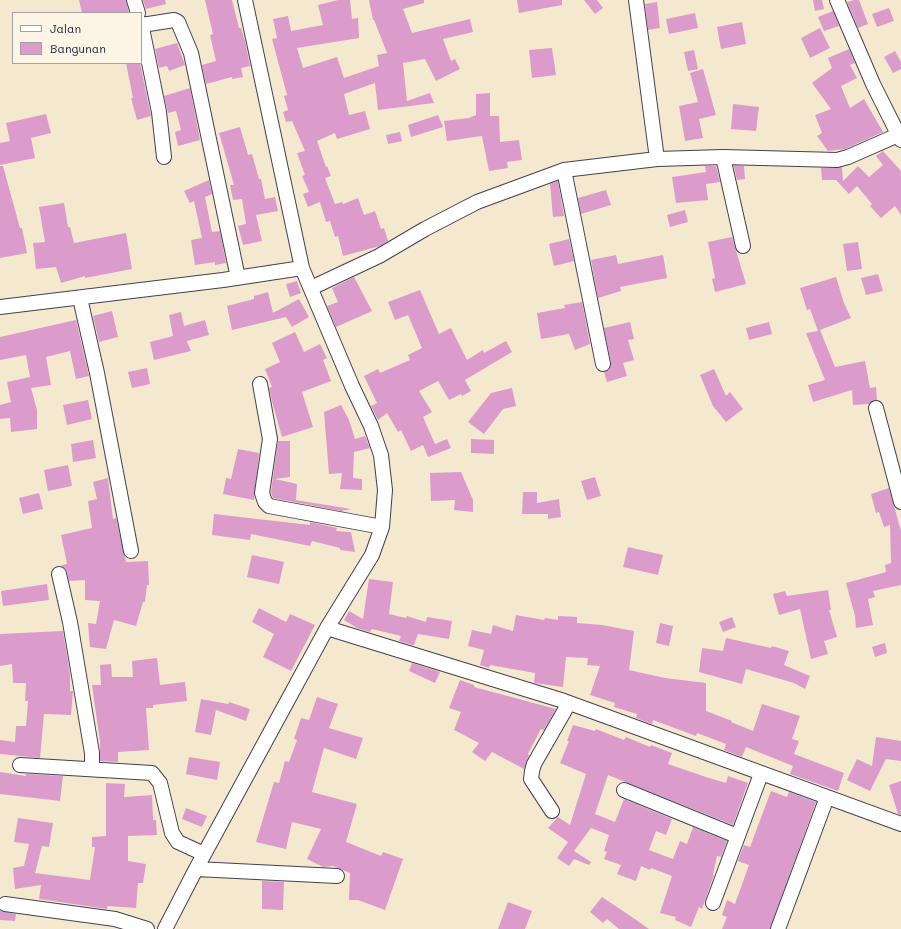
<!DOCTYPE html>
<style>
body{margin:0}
#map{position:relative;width:901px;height:929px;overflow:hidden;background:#f4e9cf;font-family:Mali,sans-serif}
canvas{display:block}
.legend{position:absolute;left:12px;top:12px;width:130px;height:52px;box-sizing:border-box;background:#fcf5e5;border:1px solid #a5a1a1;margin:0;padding:5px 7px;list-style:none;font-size:12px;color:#22223b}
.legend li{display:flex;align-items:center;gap:8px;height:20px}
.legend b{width:20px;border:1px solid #a5a1a1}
</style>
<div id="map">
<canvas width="901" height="929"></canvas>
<ul class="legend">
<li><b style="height:5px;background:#fff"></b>Jalan</li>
<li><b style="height:11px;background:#db9ccc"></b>Bangunan</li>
</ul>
</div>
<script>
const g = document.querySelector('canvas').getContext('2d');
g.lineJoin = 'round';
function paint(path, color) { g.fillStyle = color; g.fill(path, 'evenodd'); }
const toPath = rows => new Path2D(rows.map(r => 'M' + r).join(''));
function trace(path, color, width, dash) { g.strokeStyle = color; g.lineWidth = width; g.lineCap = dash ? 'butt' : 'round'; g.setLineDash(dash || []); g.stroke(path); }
paint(toPath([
 [79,0,126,0,129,13,82,13],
 [143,0,165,0,166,4,146,9],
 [205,0,232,0,239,28,241,28,245,41,250,66,241,68,243,77,232,79,232,77,206,84,202,65,216,61,210,35,213,34],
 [338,0,350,0,352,19,358,18,359,38,297,48,303,68,337,57,344,78,379,66,377,55,387,53,374,20,373,20,369,0,424,0,424,3,403,9,412,33,470,19,473,32,443,39,451,61,455,59,460,69,436,81,425,59,403,63,407,101,430,93,434,103,378,110,375,83,344,94,349,115,365,111,370,129,337,139,335,133,317,141,326,167,327,166,331,176,325,178,335,204,342,202,343,204,358,198,364,215,375,211,381,229,384,228,388,241,380,246,343,256,338,236,335,237,330,221,326,222,320,202,308,207,303,194,309,192,302,176,305,175,297,153,305,151,292,121,286,122,283,112,288,110,284,96,287,95,272,39,277,38,273,19,288,16,291,31,323,25,318,5],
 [517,0,562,0,562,5,519,13],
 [584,0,597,0,603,8,595,14],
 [813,0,822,0,824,9,815,11],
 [854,0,859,0,868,24,858,28,847,2],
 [657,2,660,28,648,30,645,4],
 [889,8,894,21,877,27,872,14],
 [833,11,839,26,824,31,818,17],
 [695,13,698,28,669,34,666,19],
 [742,22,746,44,721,49,717,27],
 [820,28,830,48,810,58,801,38],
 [177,43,185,65,169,71,167,66,159,68,155,49],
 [552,48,556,75,532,78,529,50],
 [849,49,855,63,850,65,857,78,841,86,850,108,864,99,883,132,845,149,828,151,817,136,822,133,815,115,831,109,812,83,832,68,828,58],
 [694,50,698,69,688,71,684,52],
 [895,51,901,62,901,69,893,73,884,57],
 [126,63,140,63,151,116,137,120,131,98,133,98],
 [703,69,716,115,699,119,703,138,685,141,679,106,698,102,690,73],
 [190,88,200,140,178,146,175,132,181,130,176,111,168,113,164,96],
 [490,93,490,116,499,116,500,142,519,140,522,160,507,162,508,168,489,171,482,136,447,141,444,121,469,118,476,115,476,94],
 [733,104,759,107,756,131,731,129],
 [46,114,51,133,31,138,35,158,0,165,0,143,10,141,6,123],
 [438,115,443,127,411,137,408,125],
 [240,127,248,155,252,154,259,179,261,179,265,199,275,197,278,211,256,215,262,241,243,245,238,226,246,224,242,199,233,200,230,185,234,185,219,133],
 [400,132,402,141,388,144,386,135],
 [883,151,901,171,901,215,895,206,881,218,870,206,872,204,857,186,849,194,836,180,822,180,821,168,842,167,843,181,858,166,869,177,883,165,876,156],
 [0,166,3,166,20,228,22,228,27,253,0,258],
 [705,166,716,166,720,182,706,184,708,200,676,203,672,177,706,172],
 [734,166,744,166,745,179,737,180],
 [209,180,212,194,205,197,212,232,220,231,226,263,215,265,215,262,195,265,191,240,202,238,194,201,190,203,184,191],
 [558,181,564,216,553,217,550,184],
 [606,190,611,205,581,214,578,198],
 [64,203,68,227,70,227,74,243,126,233,132,269,85,278,85,276,61,283,56,267,36,269,33,243,45,242,39,207],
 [685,210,688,222,670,227,667,215],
 [732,237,746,284,715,292,712,279,715,278,708,242],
 [569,239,574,261,554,266,549,244],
 [858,242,862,269,847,271,843,244],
 [616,255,618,264,663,255,667,278,620,287,621,291,598,298,591,260],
 [878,274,883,291,866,295,861,278],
 [354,277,372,311,336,327,327,306,338,302,332,288],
 [836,277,844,303,851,318,820,330,835,367,865,361,870,388,876,387,877,400,869,404,853,405,852,390,813,402,808,385,825,380,806,333,818,331,810,309,807,310,800,288],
 [297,281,301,293,290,297,286,284],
 [420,290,439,334,451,328,467,360,483,350,484,353,506,341,512,352,465,380,471,391,462,396,461,394,449,400,438,381,419,391,432,412,423,417,435,444,447,439,451,448,428,457,423,445,411,451,401,430,398,432,387,413,378,420,371,406,377,403,364,376,378,369,380,373,410,360,408,355,422,348,408,315,395,320,388,302],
 [268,292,273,313,299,299,309,317,292,327,286,317,232,330,227,306,254,299,254,296],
 [582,302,590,344,575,350,569,334,541,339,537,313,565,308,564,305],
 [112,311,118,337,99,342,93,316],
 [181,312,184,326,205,320,209,335,187,341,191,351,154,360,150,342,173,336,169,315],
 [76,320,89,376,76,379,70,351,46,357,51,385,31,388,37,410,37,429,11,432,10,418,0,419,0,405,11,402,7,382,30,377,26,355,0,360,0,337],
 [630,322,634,339,628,340,634,360,623,363,627,376,607,382,604,372,609,370,611,363,604,328],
 [769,322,772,334,749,340,746,328],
 [295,332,304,352,320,344,327,358,323,360,331,381,302,392,313,427,282,437,273,405,269,388,272,387,265,369,280,362,272,343],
 [147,368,150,384,132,388,128,372],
 [714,369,726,396,730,392,743,409,726,422,713,406,700,375],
 [512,388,516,406,503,409,484,434,468,422,491,393],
 [88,400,92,419,67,425,63,405],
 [341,405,349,420,355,439,365,436,370,448,354,452,353,478,362,479,362,490,340,489,342,473,329,474,324,412],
 [471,439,494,440,494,454,471,453],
 [93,440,96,458,73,462,71,444],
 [278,441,290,441,290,477,275,479,297,484,296,500,351,509,341,511,273,498,271,492],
 [238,449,259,453,254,500,223,494,226,478,231,479],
 [68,465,72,486,48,491,44,470],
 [461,472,473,500,473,512,454,510,455,500,431,501,430,473],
 [595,477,601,496,587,500,581,481],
 [108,478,113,519,116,518,126,562,148,561,149,585,147,585,145,602,143,602,136,626,114,620,106,649,90,647,88,623,96,624,100,601,85,600,85,580,69,581,67,572,62,566,62,565,67,564,61,535,92,528,88,501,97,499,93,482],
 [889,488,901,531,901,585,873,591,875,597,868,599,873,625,856,628,855,616,846,583,886,572,885,565,891,563,890,525,884,527,879,512,876,513,871,494],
 [523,492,537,492,537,503,559,499,561,517,548,519,548,514,522,514],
 [39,493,43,509,23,514,19,498],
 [214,514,310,525,310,522,337,528,336,531,351,532,355,552,340,550,340,548,312,541,310,546,251,534,250,540,212,535],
 [628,547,663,555,658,575,623,567],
 [252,555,284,562,279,584,247,577],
 [369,579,393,582,389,614,406,618,407,616,426,622,427,617,452,621,449,639,418,634,414,645,412,645,399,641,401,636,372,629,370,632,357,628,344,620,349,611,363,619],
 [47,584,49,600,3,606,1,591],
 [828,590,831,610,829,610,837,637,824,641,828,654,811,659,800,609,779,615,773,594,785,591,787,596],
 [259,608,286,622,290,614,315,625,291,671,263,657,274,634,252,622],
 [516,615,544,620,545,618,558,620,558,616,577,617,577,623,602,625,634,631,629,670,665,678,706,683,706,711,732,721,731,722,753,731,762,704,800,716,792,739,799,741,794,754,844,773,838,791,790,774,793,766,746,747,742,757,724,750,726,744,697,733,696,736,653,720,652,724,636,718,637,714,614,707,615,703,590,695,600,666,587,665,588,658,566,657,563,687,534,683,535,673,490,665,489,668,480,665,484,650,468,646,472,630,491,634,493,625,513,631],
 [732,617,736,627,723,632,719,622],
 [660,623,673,626,669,646,656,643],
 [63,631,70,674,70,691,73,691,71,715,44,714,40,758,0,754,0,740,15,742,16,726,26,726,28,701,25,701,26,683,13,683,12,664,0,666,0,634],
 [726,638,771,648,772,646,789,651,784,665,810,676,805,689,794,683,746,669,742,684,699,672,702,648,723,651],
 [885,643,887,653,875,657,872,647],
 [157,658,160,685,185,682,187,701,153,705,153,708,146,708,149,750,118,752,118,762,100,761,100,742,92,685,101,685,100,665,111,664,112,677,133,677,132,661],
 [412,663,440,672,435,683,409,671],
 [460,680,474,685,474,687,556,709,544,730,541,729,528,754,529,755,524,769,492,752,485,761,472,752,479,743,454,730,461,712,449,708],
 [317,697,338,704,329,728,363,738,356,759,324,748,312,792,357,804,346,842,381,856,383,852,403,859,385,910,358,900,349,900,350,873,333,866,323,867,307,859,321,829,292,822,286,849,256,842,274,782,279,783,285,761,289,762,297,740,294,739,301,718,309,720],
 [201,699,228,704,229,702,250,709,246,721,216,710,211,735,195,732],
 [573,725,595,731,596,729,624,740,626,737,650,747,651,745,672,753,668,764,706,777,726,783,728,776,748,783,733,825,608,775,595,814,615,822,624,799,672,819,666,835,656,831,649,850,673,859,680,841,687,844,693,827,727,841,721,857,717,856,713,875,714,875,702,909,699,907,691,927,675,920,676,917,660,913,672,876,651,868,650,870,641,866,636,881,617,874,621,865,604,859,607,852,604,851,609,835,591,828,574,851,591,862,589,865,574,859,569,866,557,858,568,842,548,828,558,817,570,825,586,774,560,763,569,741,567,741],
 [876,737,901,741,901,761,886,759,870,791,847,780,857,759,872,766],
 [189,757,220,762,217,780,186,774],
 [0,772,26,776,26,774,63,776,60,801,0,794],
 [901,781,901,815,898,814,889,785],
 [106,783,125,784,124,797,152,795,153,820,156,820,157,835,128,836,128,861,146,864,143,883,138,883,136,908,107,906,107,909,39,899,41,885,15,889,13,868,24,866,29,844,14,842,18,818,53,823,49,847,42,846,35,873,90,880,95,847,92,847,92,837,106,836],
 [771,791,787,797,789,792,816,802,770,929,722,929,727,917,722,915,727,900,735,904,749,865,738,861,744,845,750,847],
 [186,808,207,816,202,827,182,819],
 [262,881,284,882,283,910,262,909],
 [602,897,629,915,649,929,619,929,607,919,603,923,590,912],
 [508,902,532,911,525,929,498,929],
 [0,911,16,914,15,921,0,920]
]), '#db9ccc');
const street = toPath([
 [134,0,138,13],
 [636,0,657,159],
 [837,0,873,84,901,140],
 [141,23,159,112,164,157],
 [142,25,174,20,178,22,191,53,238,278],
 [723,157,743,246],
 [564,170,603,364],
 [311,288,379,256,425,229,477,202,564,170,657,159,723,157,837,160,848,157,898,135],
 [80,298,97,373,131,551],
 [0,307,223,280,302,268],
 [260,384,270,439,262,493,265,502,269,506,382,527],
 [876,408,901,502],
 [59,574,70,622,92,753,92,769],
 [327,628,564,701,901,824],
 [20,765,152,773,160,783,172,833,178,842,204,854],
 [624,790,737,836],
 [552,811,531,779,532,771,534,764,569,703],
 [196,869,337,876],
 [713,903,761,774],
 [5,904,115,919,147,929],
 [165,929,196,869,327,628,372,555,382,527,385,490,381,455,371,426,352,386,302,268,245,0],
 [778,929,827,797]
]);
trace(street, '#424051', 16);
trace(street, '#fff', 14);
</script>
